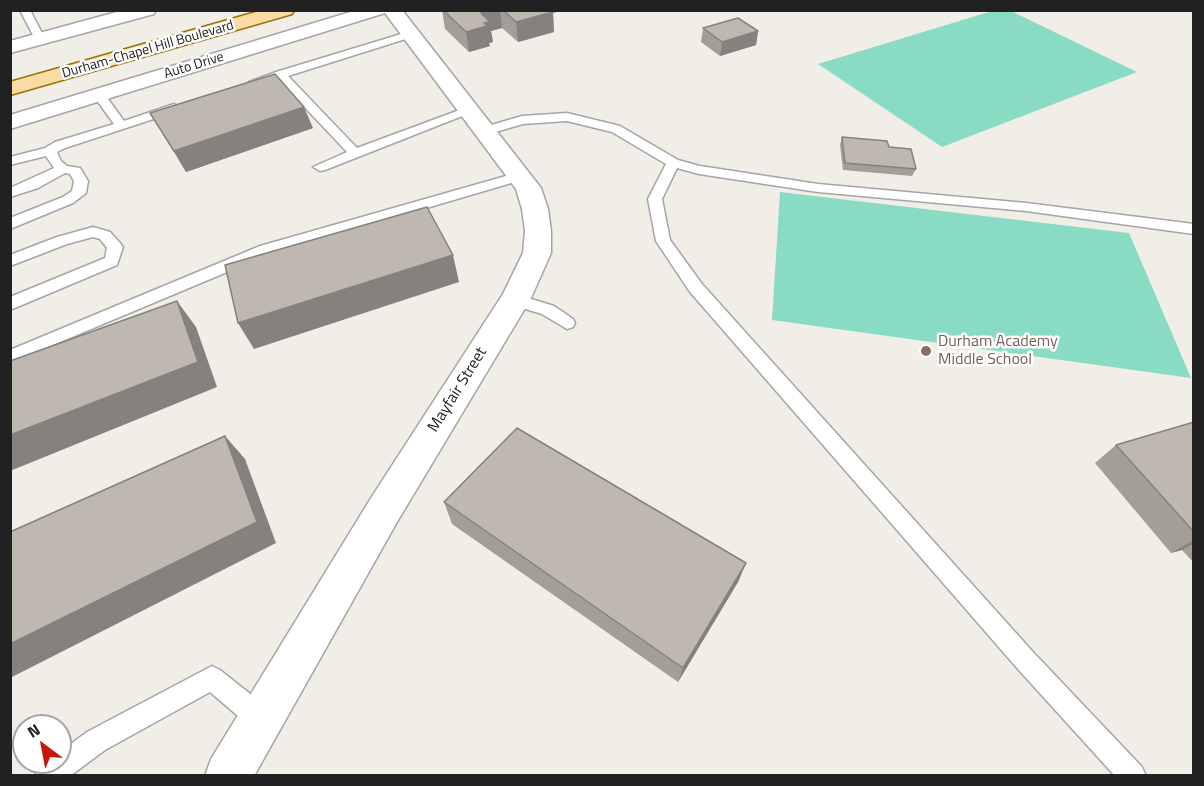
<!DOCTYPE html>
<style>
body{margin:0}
#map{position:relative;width:1204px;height:786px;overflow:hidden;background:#f1eee8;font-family:"Titillium Web",sans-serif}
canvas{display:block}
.frame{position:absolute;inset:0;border:12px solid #212121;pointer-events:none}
.north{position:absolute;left:12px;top:714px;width:60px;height:60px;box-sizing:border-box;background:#fff;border:2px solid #a6a6a6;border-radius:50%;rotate:328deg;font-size:16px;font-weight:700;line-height:24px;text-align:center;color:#212121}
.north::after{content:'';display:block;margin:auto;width:21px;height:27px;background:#ca1808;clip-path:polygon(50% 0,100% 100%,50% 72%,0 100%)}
</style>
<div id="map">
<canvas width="1204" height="786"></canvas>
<div class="frame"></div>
<div class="north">N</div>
</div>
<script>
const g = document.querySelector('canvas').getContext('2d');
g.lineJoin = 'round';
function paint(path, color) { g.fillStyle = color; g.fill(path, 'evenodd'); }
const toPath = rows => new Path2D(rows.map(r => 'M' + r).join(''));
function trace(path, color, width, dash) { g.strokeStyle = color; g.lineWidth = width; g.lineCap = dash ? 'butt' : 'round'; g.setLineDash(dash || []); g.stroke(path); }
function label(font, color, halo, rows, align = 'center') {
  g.font = font + ' "Titillium Web",sans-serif'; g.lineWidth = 5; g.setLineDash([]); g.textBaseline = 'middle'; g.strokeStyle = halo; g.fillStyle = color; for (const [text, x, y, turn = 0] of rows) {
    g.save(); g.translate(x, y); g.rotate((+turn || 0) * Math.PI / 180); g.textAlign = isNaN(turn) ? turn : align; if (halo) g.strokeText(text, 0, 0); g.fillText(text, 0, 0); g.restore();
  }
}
paint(toPath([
 [1011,11,1137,72,942,147,818,64,992,11],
 [780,192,1129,233,1191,378,772,320]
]), '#89dcc3');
const lane = toPath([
 [20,10,30,10,45,39,44,41,36,41,20,10],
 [411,31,415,32,415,36,288,76,357,148,465,108,473,108,475,111,325,170,320,171,313,167,347,152,278,79,255,85,249,82,276,72,411,31],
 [99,91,103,92,124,121,174,104,180,108,178,111,65,148,57,152,61,161,67,166,80,168,88,181,86,193,73,203,10,229,10,218,63,197,72,191,74,181,70,174,65,173,38,188,10,197,10,188,54,168,46,156,10,165,10,157,45,148,55,142,114,124,93,95,99,91],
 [567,113,620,126,678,160,700,166,818,184,1026,203,1194,224,1194,234,1026,211,818,192,699,174,677,168,662,199,670,240,702,284,1033,652,1142,767,1146,776,1115,776,1017,668,690,292,656,241,648,199,666,164,612,132,567,121,523,124,485,135,479,131,481,128,522,116,567,113],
 [520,172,525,173,527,176,525,179,270,254,10,363,10,350,260,246,520,172],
 [93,227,110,232,120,243,123,247,117,265,10,310,10,297,105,258,107,248,100,239,93,237,67,244,10,266,10,255,57,237,93,227],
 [515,294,554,306,573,319,575,323,573,327,567,329,542,314,509,304,507,300,509,296,515,294],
 [212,666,220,670,269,709,272,718,269,727,260,730,251,727,210,692,105,750,70,776,35,776,39,767,46,762,60,762,60,752,87,732,212,666]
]);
const street = toPath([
 [124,10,156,10,154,14,10,53,10,41,124,10],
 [357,10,402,10,541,188,548,209,551,231,551,253,530,300,397,522,254,776,205,776,211,759,371,498,503,294,523,253,525,231,522,209,516,189,385,13,10,129,10,115,357,10]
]);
const primary = toPath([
 [263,10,294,10,292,14,10,95,10,82,263,10]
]);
trace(lane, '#a5a5a5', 3);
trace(street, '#a5a5a5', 3);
trace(primary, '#987406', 3);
paint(lane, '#fff');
paint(street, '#fff');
paint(primary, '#f9dba5');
paint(toPath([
 [442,10,563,10,553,13,554,32,518,42,502,28,491,31,493,42,489,43,490,46,469,52,445,29],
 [703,28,758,31,756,45,720,56,701,42],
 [150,113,313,128,186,172],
 [842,137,889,147,916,169,912,176,843,170,840,145],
 [1194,422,1194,563,1182,550,1171,553,1095,463,1116,445],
 [444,502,746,563,738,582,678,682,452,524]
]), '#a39e98');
paint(toPath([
 [491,10,500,10,502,28,491,31,493,42,489,43,490,46,469,52,466,32,481,13],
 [536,10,563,10,553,13,554,32,518,42,516,22],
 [758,31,756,45,720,56,722,42],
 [304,107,313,128,186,172,174,151],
 [453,255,459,282,254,349,238,323],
 [177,301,196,327,217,387,10,471,10,435],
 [225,436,245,459,276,543,10,678,10,644],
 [1194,540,1194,543,1182,550,1171,553],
 [746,563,738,582,678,682,683,668]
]), '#85817c');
const building = toPath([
 [443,10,491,10,481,13,490,22,484,23,487,26,466,32,443,10],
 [503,10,551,10,553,12,516,22,503,10],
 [738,18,758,31,722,42,703,28,738,18],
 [275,74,304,107,174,151,150,113,275,74],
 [842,137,887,141,889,147,911,149,916,169,845,163,842,137],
 [427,207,453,255,238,323,225,265,427,207],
 [177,301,198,362,10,435,10,361,177,301],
 [1194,422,1194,532,1116,445,1194,422],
 [517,428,746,563,683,668,444,502,517,428],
 [225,436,257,522,10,644,10,532,225,436]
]);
paint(building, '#beb8b1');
trace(building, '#85817c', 1.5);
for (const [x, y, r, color] of [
 [926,351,6,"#8d6e63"]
]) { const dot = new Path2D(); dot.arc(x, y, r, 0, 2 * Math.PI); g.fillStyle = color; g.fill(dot); trace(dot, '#fff', 2); }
label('14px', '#212121', '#fff', [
 ["Durham-Chapel Hill Boulevard",148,50,-16],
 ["Auto Drive",194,66,-17]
]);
label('16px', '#785e54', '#fff', [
 ["Durham Academy",938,342],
 ["Middle School",938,360]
], 'left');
label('16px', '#212121', '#fff', [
 ["Mayfair Street",458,390,-58]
]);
</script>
